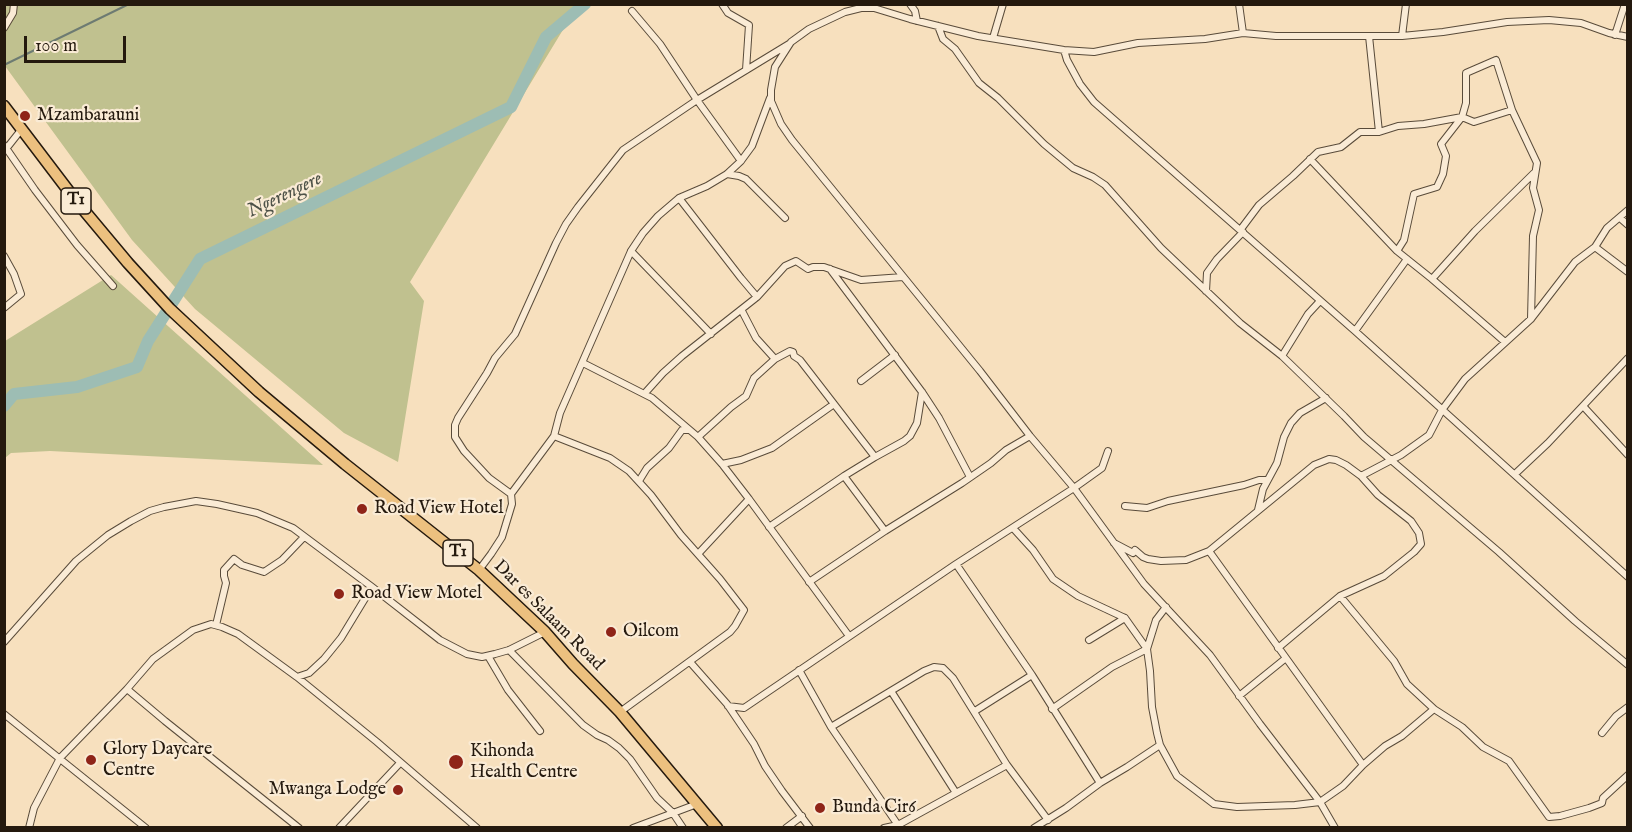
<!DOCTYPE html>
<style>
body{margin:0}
#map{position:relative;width:1632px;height:832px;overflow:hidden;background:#f7e0be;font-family:"IM FELL English",serif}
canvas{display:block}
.frame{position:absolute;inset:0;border:6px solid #24190e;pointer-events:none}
.scale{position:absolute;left:24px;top:36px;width:102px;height:27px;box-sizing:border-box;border:3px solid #24190e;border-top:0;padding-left:8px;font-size:18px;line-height:21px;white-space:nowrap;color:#24190e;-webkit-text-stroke:4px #faebd5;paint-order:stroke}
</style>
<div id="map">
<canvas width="1632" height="832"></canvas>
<div class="frame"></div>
<div class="scale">100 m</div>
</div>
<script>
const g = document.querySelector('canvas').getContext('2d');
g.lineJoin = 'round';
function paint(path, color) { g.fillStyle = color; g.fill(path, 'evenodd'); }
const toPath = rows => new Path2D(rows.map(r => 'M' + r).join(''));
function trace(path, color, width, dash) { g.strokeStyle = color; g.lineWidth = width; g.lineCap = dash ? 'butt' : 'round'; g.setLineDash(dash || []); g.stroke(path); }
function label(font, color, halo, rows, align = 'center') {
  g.font = font + ' "IM FELL English",serif'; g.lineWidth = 4.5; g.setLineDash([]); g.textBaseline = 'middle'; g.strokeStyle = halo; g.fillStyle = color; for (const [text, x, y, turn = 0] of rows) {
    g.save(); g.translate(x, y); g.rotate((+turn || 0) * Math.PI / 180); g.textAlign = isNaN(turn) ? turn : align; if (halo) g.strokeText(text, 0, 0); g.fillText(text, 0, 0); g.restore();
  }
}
paint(toPath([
 [4,5,578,5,410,282,424,301,398,462,344,433,195,309,132,240,5,66],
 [111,275,323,465,50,451,11,453,5,458,5,341]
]), '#c0c18f');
trace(toPath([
 [4,65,129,4]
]), '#6d7b72', 2);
trace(toPath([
 [4,406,14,394,77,387,137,367,148,341,200,259,511,107,546,37,585,4]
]), '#9dbdb4', 12);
const street = toPath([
 [722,4,728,13,749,25,746,70],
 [910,4,915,11,917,21],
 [1239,4,1243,33],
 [632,11,660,44,697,100,741,161],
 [938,26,943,39,955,49,979,83,998,98,1044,144,1073,168,1093,177,1105,185,1161,248,1240,323,1282,356,1344,416,1364,437,1499,552,1575,621,1628,665],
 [4,28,13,13,14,4],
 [1615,35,1625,4],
 [1369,36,1379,132],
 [1402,36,1406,4],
 [993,38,1003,4],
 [1064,50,1067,60,1080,84,1094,102,1355,331,1628,577],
 [4,145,35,190,77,245,113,286],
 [6,149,21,130],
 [1310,159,1397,251,1432,279,1505,342],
 [727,174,739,176,746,179,785,218],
 [679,198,741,278,757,297],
 [1620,218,1628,225],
 [1241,229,1259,205,1293,176,1318,152,1341,147,1360,132,1379,132,1398,126,1424,124,1462,117,1474,122,1512,110],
 [1595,247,1628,272],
 [631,251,711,334],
 [1397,251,1404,240,1414,194,1437,187,1443,174,1446,156,1441,144,1462,117,1466,103,1466,73,1496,60,1512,110,1537,163,1533,188,1539,210,1533,236,1531,319],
 [4,256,14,274,21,294,4,308],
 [830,269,922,392,939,418,970,477],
 [1432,279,1475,231,1534,173],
 [1206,291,1207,273,1217,259,1243,232],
 [742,311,756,338,775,359],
 [1355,331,1407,259],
 [1282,356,1308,314,1320,301],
 [583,363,652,398,698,437,722,464,749,499,849,636],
 [861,381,895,355],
 [645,393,663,373,682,356,757,297,785,266,796,261,808,269,813,267,824,267,861,280,903,277],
 [1583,406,1628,455],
 [554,436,610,458,629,471,651,495,681,535,720,579,744,610,735,626,730,632,620,712],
 [698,437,731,407,746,396,754,378,775,359,790,351,793,352,794,356,800,360,875,457],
 [722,464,741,460,772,448,834,404],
 [1515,474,1548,443,1628,358],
 [844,476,885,531],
 [1361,476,1401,455,1429,435,1442,410,1465,379,1531,319,1575,262,1595,247,1607,228,1628,210],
 [639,481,647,468,669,448,682,430,689,430],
 [511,494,489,478,464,451,455,437,455,425,458,418,487,373,495,358,515,334,556,243,566,224,578,207,623,150,697,100,789,44],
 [1125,506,1147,508,1168,501,1244,485,1259,480,1267,480],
 [1258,510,1263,489,1277,463,1284,437,1291,423,1300,413,1326,398],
 [769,527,844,476,875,457,904,441,910,436,917,423,922,392],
 [1013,528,1033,550,1053,579,1078,596,1125,618],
 [1114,543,1133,553,1135,550,1143,557,1148,559,1161,561,1186,560,1209,551,1314,465,1329,459,1336,460,1346,465,1361,476,1378,495,1411,521,1419,533,1421,544,1414,552,1384,576,1340,596,1278,648],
 [1209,551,1286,658,1239,696],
 [698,554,749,499],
 [956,564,1032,675,1100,783,1066,808,1034,828],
 [479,570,491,554,502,537,512,504,511,494,554,436,560,413,631,251,643,233,658,216,679,198,707,186,727,174,741,161,752,146,770,98],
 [809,582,885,531,962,483,991,463,1006,450,1030,436],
 [1340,596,1394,661,1407,684,1434,709,1462,727,1483,747,1509,761,1549,817,1560,816,1589,808,1602,803,1603,798,1628,775],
 [1166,607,1156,620,1147,649,1150,671,1152,707,1157,733,1160,745,1177,776,1214,804,1237,807,1295,805,1320,802,1343,786,1363,765,1385,746,1402,736,1434,709],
 [216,625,226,583,224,576,224,570,234,559,242,565,264,572,282,560,304,537],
 [4,642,76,561,108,535,131,521,150,511,164,507,196,501,217,504,257,513,293,528,372,587,440,640,467,654,482,657,495,654,509,650,545,632],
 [509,650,583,725,597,735,608,740,619,748,630,759,657,798,673,813,683,828],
 [488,656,508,690,540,731],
 [1286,658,1363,765],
 [690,662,727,704,754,744,765,766,782,791,810,828],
 [799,670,831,727,900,828],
 [297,677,309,673,324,659,341,638,372,587],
 [127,689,165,721,299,828],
 [891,691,956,793],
 [728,706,744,708,956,564,1074,488,1102,468,1108,451],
 [1052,709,1112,667,1147,649,1125,618,1089,640],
 [975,711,1032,675],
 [4,714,146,828],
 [831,727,924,671,934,667,943,668,953,678,1007,765,1048,820],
 [1602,733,1616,716,1628,707],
 [1100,783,1127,767,1160,745],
 [29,828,34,808,60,758,127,689,153,659,193,630,211,624,222,627,238,634,297,677,377,742,477,828],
 [339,828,400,763],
 [633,828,697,804],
 [786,828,802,816],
 [884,828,898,825,1007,765],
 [1335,828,1320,802,1260,724,1210,655,1144,584,1074,488,1030,436,980,371,792,140,781,124,771,101,771,90,775,67,791,42,809,29,845,12,861,8,874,8,910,19,978,36,1064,50,1094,52,1138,43,1205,39,1243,33,1276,36,1402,36,1443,32,1507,22,1549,20,1581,23,1609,33,1628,37]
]);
const highway = toPath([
 [4,106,77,202,128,263,170,309,259,392,345,464,479,570,545,632,573,664,620,712,717,828]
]);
trace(street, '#594b3a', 8);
trace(highway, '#24190e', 13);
trace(street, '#faebd5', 6);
trace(highway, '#ecc07f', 10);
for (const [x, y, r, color] of [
 [25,116,6,"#8f2418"],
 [362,509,6,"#8f2418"],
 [339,594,6,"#8f2418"],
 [611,632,6,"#8f2418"],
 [91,760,6,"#8f2418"],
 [456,762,8,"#8f2418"],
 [398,790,6,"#8f2418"],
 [820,808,6,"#8f2418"]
]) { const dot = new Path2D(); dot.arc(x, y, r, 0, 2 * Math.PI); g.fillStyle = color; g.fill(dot); trace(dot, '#faebd5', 2); }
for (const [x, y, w] of [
 [76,201,30],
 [458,553,30]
]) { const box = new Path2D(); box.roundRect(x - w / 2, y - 13, w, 26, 4.5); g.fillStyle = '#faebd5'; g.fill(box); trace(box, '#24190e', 1.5); }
label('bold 16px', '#24190e', null, [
 ["T1",76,201],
 ["T1",458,553]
]);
label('18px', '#24190e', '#faebd5', [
 ["Mzambarauni",37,116],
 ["Road View Hotel",374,509],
 ["Road View Motel",351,594],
 ["Oilcom",623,632],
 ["Glory Daycare",103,750],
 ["Centre",103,771],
 ["Kihonda",470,752],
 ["Health Centre",470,773],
 ["Mwanga Lodge",386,790,"right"],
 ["Bunda Cir6",832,808]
], 'left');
label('18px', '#24190e', '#faebd5', [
 ["Dar es Salaam Road",548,616,45]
]);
label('italic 20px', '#4e5248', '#faebd5', [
 ["Ngerengere",285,196,-26]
]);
</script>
